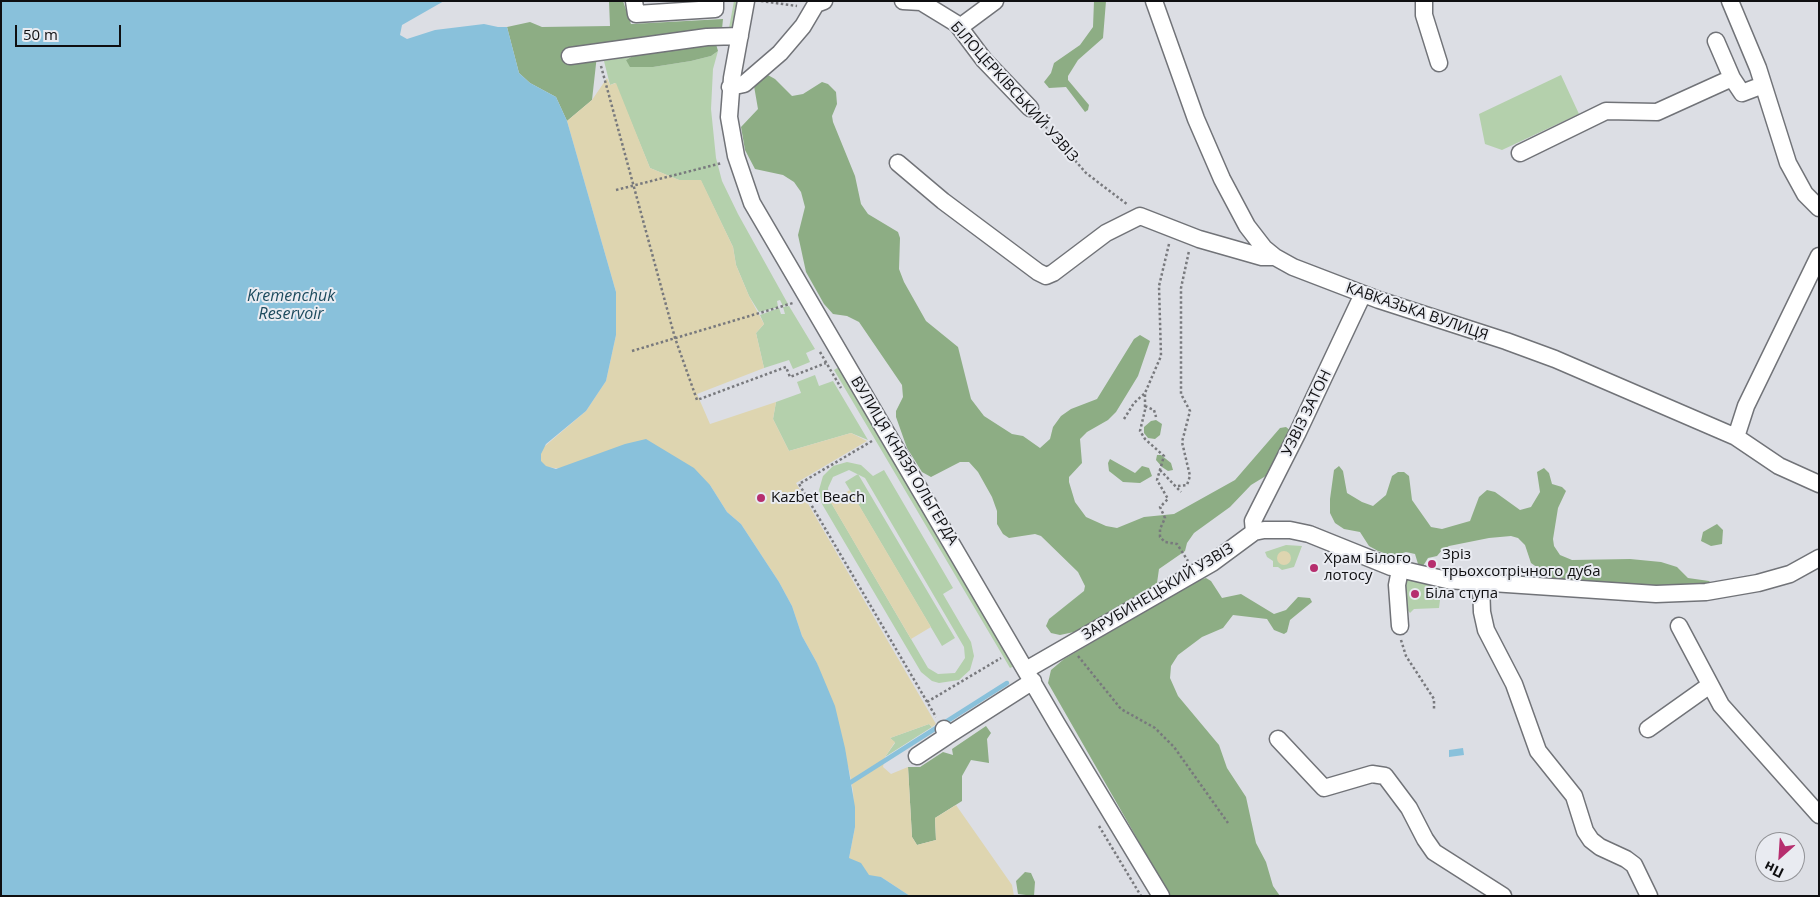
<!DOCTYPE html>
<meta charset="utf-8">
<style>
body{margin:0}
#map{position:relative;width:1820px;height:897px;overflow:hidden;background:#dcdee4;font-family:"Open Sans",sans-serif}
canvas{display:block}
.frame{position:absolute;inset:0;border:2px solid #0f0f11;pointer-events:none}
.north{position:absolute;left:1755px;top:832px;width:50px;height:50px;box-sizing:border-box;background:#e9ebf1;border:1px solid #929397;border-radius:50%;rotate:206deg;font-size:14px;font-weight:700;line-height:20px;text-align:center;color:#0f0f11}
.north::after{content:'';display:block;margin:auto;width:18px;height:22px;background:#b62e6e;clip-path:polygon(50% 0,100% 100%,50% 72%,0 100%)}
.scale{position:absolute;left:15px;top:25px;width:106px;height:22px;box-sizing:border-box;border:2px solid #0f0f11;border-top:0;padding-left:6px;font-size:15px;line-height:18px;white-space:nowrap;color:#0f0f11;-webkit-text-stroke:4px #e9ebf1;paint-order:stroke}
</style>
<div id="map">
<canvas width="1820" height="897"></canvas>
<div class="frame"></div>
<div class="north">Пн</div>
<div class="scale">50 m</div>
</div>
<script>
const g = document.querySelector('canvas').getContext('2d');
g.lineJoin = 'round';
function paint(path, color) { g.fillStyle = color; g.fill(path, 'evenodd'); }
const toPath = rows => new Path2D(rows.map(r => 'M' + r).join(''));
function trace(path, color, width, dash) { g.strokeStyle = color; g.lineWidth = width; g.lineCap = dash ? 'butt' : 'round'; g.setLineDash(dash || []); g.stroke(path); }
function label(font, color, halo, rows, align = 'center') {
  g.font = font + ' "Open Sans",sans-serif'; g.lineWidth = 4; g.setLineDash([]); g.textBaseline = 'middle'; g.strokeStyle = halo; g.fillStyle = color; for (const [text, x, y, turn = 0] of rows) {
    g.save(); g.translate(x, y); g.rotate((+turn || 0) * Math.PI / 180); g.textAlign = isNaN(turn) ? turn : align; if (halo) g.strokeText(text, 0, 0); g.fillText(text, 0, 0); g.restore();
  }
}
paint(toPath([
 [734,1,740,1,735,27,729,28],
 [718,51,713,69,711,109,716,158,722,181,738,214,788,304,783,306,780,300,777,301,778,307,759,312,749,296,736,265,733,247,701,181,679,180,650,168,615,83,610,85,604,61,633,56,626,60,653,67,691,61,711,56],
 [1561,75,1579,114,1502,150,1485,144,1479,114],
 [789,306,815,349,806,353,810,362,793,369,789,360,764,368,756,333,764,324,760,315,779,308,781,314,785,314,783,307],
 [841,366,1017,665,1010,668,834,370],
 [815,375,819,386,833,381,868,440,851,433,789,451,773,419,776,402,801,393,797,382],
 [847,462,861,465,873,476,884,470,953,588,943,594,971,642,974,656,970,670,959,680,939,683,932,681,921,672,822,504,819,490,823,476,833,466],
 [849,470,865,478,964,647,965,658,955,673,938,674,928,668,829,499,828,488,833,477],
 [858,474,955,638,942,646,845,482],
 [1286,545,1302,546,1294,567,1282,570,1278,567,1273,567,1273,561,1267,557,1265,552],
 [1403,578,1442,584,1439,608,1414,609,1410,613,1402,603],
 [929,724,932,727,885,757,895,743,890,738]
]), '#b4d0ac');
paint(toPath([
 [609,1,623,1,631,24,723,19,722,29,598,46,592,100,567,121,556,97,530,83,519,73,507,27,530,22,542,27,610,26],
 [1094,1,1106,1,1103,38,1078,60,1068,76,1068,80,1089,105,1088,110,1085,112,1066,87,1049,88,1044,82,1051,73,1054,63,1080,45,1093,27],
 [716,44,718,51,711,56,691,61,653,67,630,67,626,60,633,56],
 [766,74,775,79,792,96,803,94,822,82,828,84,836,92,837,104,832,116,833,122,855,176,861,204,868,214,898,232,900,238,899,269,904,282,926,321,958,347,971,399,984,416,1012,434,1023,436,1040,448,1050,439,1053,427,1061,416,1071,409,1097,399,1134,339,1140,335,1150,341,1138,376,1116,412,1108,420,1087,432,1080,439,1082,463,1069,477,1069,482,1075,502,1086,517,1106,526,1117,528,1144,517,1174,514,1235,480,1280,428,1286,427,1291,431,1269,474,1251,485,1230,507,1194,533,1187,543,1185,551,1159,569,1157,583,1150,590,1074,632,1060,635,1051,633,1046,626,1049,619,1084,591,1085,586,1078,572,1041,536,1035,534,1009,538,1003,534,997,524,997,511,992,497,978,472,969,462,960,462,931,477,922,472,907,448,896,417,896,411,903,397,902,385,859,322,847,316,833,314,824,304,806,272,798,235,805,207,801,192,794,182,783,175,755,169,745,150,741,127,758,109,754,86],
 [1156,420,1162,424,1160,435,1155,439,1148,438,1144,433,1144,427,1151,421],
 [1157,455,1161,455,1171,463,1173,470,1168,471,1162,467,1156,460],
 [1110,459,1135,473,1142,466,1149,468,1152,476,1140,483,1123,482,1109,471,1108,463],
 [1339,466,1343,471,1347,493,1362,502,1373,506,1386,495,1392,476,1398,472,1404,472,1409,476,1412,500,1431,527,1442,529,1470,521,1479,497,1487,490,1495,492,1520,510,1531,507,1540,492,1537,472,1544,468,1549,473,1552,484,1562,487,1566,491,1558,508,1553,539,1554,546,1560,555,1572,560,1630,559,1661,562,1677,567,1688,578,1709,581,1711,583,1676,588,1555,580,1531,563,1525,545,1518,538,1511,536,1489,538,1449,546,1442,550,1437,556,1428,558,1423,566,1418,564,1415,554,1406,552,1393,556,1378,551,1369,546,1360,532,1344,529,1335,523,1330,513,1330,499,1334,470],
 [1717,524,1723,530,1722,544,1711,546,1701,541,1703,532],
 [1206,578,1211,581,1222,598,1241,594,1274,614,1286,610,1298,597,1310,598,1312,602,1290,620,1287,632,1284,634,1274,630,1267,619,1233,615,1223,628,1202,637,1178,655,1171,666,1170,678,1178,696,1219,745,1227,768,1246,797,1256,843,1266,862,1273,886,1280,896,1170,896,1048,683,1051,670,1064,659,1197,581],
 [986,726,991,733,987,739,989,763,971,760,962,776,962,801,935,818,936,840,917,845,912,837,908,767,920,767,943,752,953,755,952,749],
 [1025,872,1031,873,1035,882,1034,896,1018,894,1016,881]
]), '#8dad84');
paint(toPath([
 [607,78,610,85,616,83,650,168,679,180,701,180,733,247,736,265,749,296,764,324,756,333,764,368,697,394,710,424,776,402,773,419,789,451,851,433,867,441,796,483,936,724,932,727,929,724,890,738,895,742,885,757,883,767,891,774,908,767,912,837,917,845,936,840,935,818,956,805,1012,885,1014,896,910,896,881,877,825,896,849,858,855,827,853,791,849,770,817,663,802,636,792,606,779,582,741,524,727,512,710,485,546,467,436,492,545,446,586,411,606,381,616,335,616,292,567,121,592,100],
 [850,490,931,627,911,639,830,501],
 '1277 558a7 7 0 1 1 14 0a7 7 0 1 1-14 0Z'
]), '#ded5b0');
paint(toPath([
 [1,1,444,1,402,25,400,35,407,39,435,30,484,24,498,27,507,27,519,73,530,83,556,97,567,121,616,292,616,335,606,381,586,411,546,444,541,454,541,461,546,466,556,469,625,444,646,439,694,468,710,485,727,512,741,524,779,582,792,606,802,636,817,663,835,706,845,748,855,807,855,827,849,858,861,863,869,875,881,877,910,896,1,896],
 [1463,748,1464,755,1449,757,1449,750]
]), '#89c1db');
trace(toPath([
 [848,784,1007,683]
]), '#89c1db', 4.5);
const minor = toPath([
 [634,1,636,14,715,9,715,1],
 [746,1,732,78,729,117,736,156,752,203,1057,724,1161,896],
 [903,1,921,2,957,24,984,60,1030,108],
 [1154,1,1196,119,1222,179,1247,226,1264,248,1275,257,1293,267,1379,300,1506,341,1555,359,1736,437,1779,466,1819,484],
 [1424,1,1424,15,1439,63],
 [1730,1,1758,68,1788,163,1805,194,1819,208],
 [960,27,995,1],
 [1716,41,1732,78],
 [570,56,707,37,740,36],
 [730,87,744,84,780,53,803,26,816,4,824,1],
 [1520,153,1606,111,1657,112,1732,78,1742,93,1763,85],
 [898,163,943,201,1038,272,1046,276,1053,273,1106,233,1140,216,1199,239,1262,257,1275,257],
 [1736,437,1746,406,1819,256],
 [1254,532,1253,521,1258,511,1297,434,1363,294],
 [1400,570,1397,585,1400,626],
 [1481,584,1482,612,1486,630,1514,684,1538,751,1574,796,1585,831,1591,840,1600,847,1626,859,1634,865,1649,896],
 [1679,626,1721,705,1819,815],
 [1026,670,1212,563,1254,532,1264,530,1290,530,1309,534,1391,567,1447,580,1656,594,1706,592,1758,583,1790,574,1819,558],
 [944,729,947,736,1033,681],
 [1648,729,1710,685],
 [1278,739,1324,788,1372,774,1385,776,1409,808,1425,839,1434,852,1503,896],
 [917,756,947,736]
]);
trace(minor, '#717378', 19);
trace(toPath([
 [761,1,797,6],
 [601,66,675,338,697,400,786,367,790,377,826,363],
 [1039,119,1086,173,1128,205],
 [616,190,722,163],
 [1169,244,1159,286,1161,356,1145,393,1145,410,1140,431,1145,439,1164,456,1157,480,1168,499,1160,507,1165,518,1160,529,1160,537,1165,542,1177,544,1188,561],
 [632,351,793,303],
 [820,352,841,388],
 [1145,406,1154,410,1156,417],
 [1124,419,1134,403,1145,393],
 [872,441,799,484,936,717],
 [1160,470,1181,492],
 [1178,486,1187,485,1190,476,1182,442,1190,411,1181,394,1181,288,1189,251],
 [1401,640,1406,656,1434,699,1434,709],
 [1078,656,1121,709,1155,728,1174,747,1228,823],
 [927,702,1001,658],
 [1099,826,1141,896]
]), '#78797d', 2.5, [2.5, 2.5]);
trace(minor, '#fff', 16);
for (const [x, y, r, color] of [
 [761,498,5,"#b62e6e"],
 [1432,564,5,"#b62e6e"],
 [1314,568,5,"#b62e6e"],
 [1415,594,5,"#b62e6e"]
]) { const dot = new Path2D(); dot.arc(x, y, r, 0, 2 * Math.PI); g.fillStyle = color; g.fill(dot); trace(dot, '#e9ebf1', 2); }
label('15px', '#0f0f11', '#e9ebf1', [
 ["БІЛОЦЕРКІВСЬКИЙ УЗВІЗ",1014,92,48],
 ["КАВКАЗЬКА ВУЛИЦЯ",1417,312,19],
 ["УЗВІЗ ЗАТОН",1307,413,-64],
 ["ВУЛИЦЯ КНЯЗЯ ОЛЬГЕРДА",904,461,59],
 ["ЗАРУБИНЕЦЬКИЙ УЗВІЗ",1158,592,-31]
]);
label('15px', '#0f0f11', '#e9ebf1', [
 ["Kazbet Beach",771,498],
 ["Зріз",1442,555],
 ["трьохсотрічного дуба",1442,572],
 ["Храм Білого",1324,559],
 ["лотосу",1324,576],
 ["Біла ступа",1425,594]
], 'left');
label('italic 16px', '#1d4b5e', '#e9ebf1', [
 ["Kremenchuk",291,296],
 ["Reservoir",291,314]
]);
</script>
